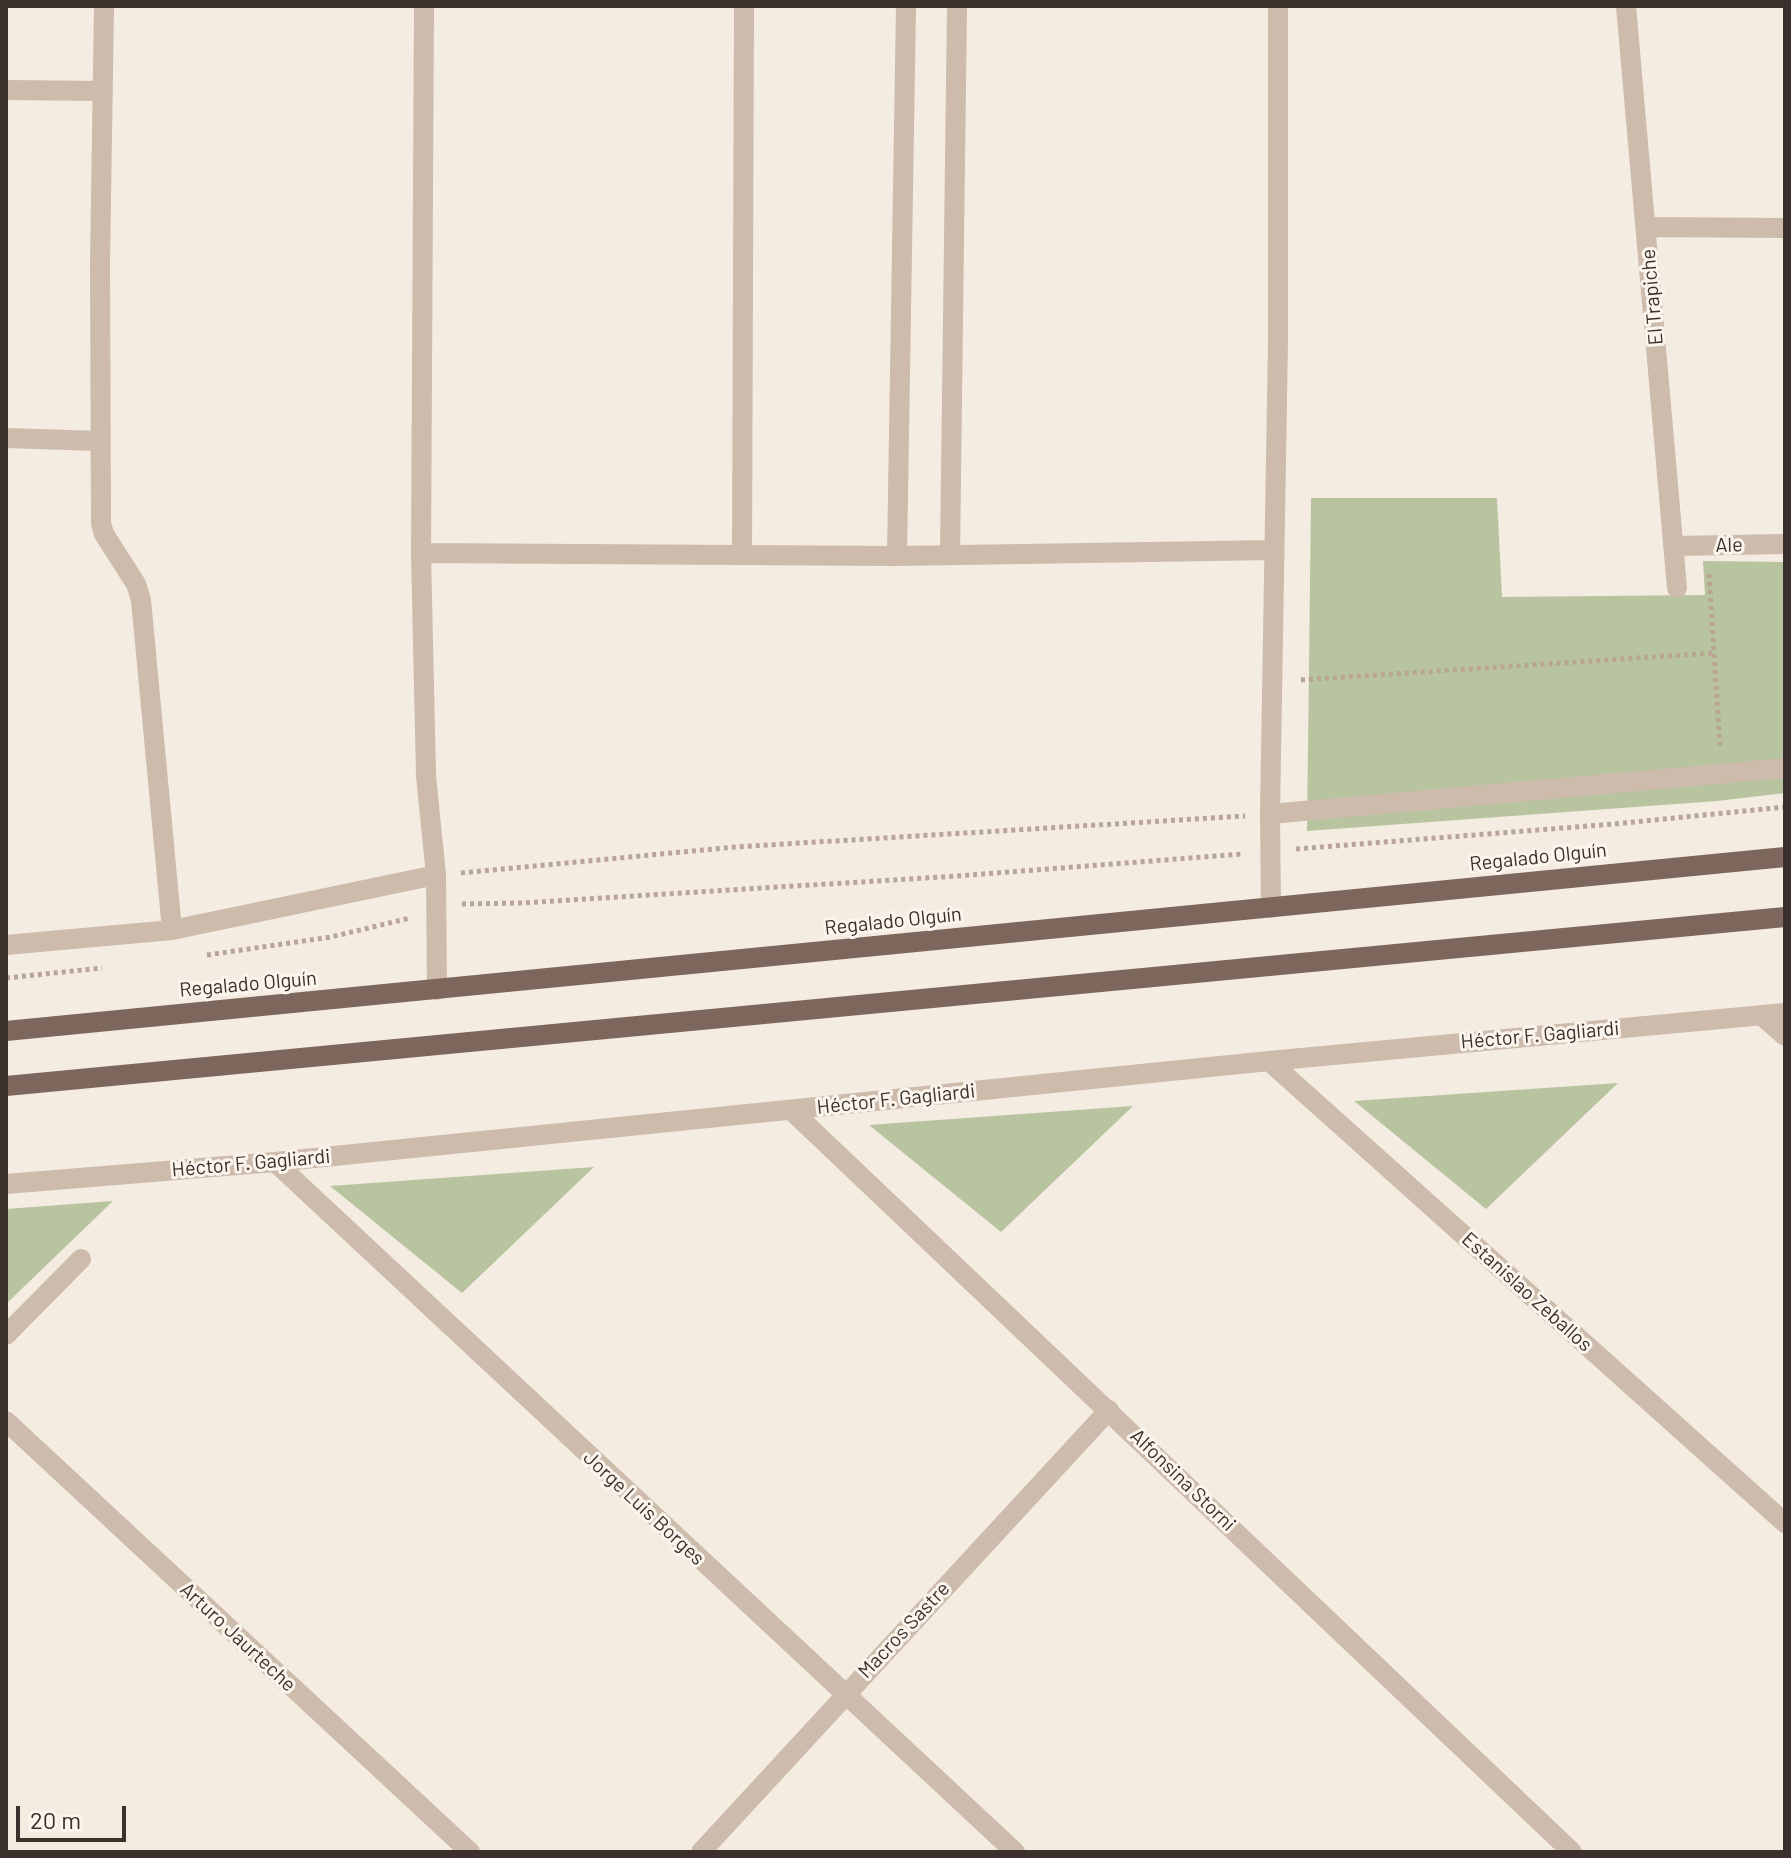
<!DOCTYPE html>
<meta charset="utf-8">
<style>
body{margin:0}
#map{position:relative;width:1791px;height:1858px;overflow:hidden;background:#f4ebe1;font-family:Barlow,sans-serif}
canvas{display:block}
.frame{position:absolute;inset:0;border:8px solid #3b302b;pointer-events:none}
.scale{position:absolute;left:16px;top:1806px;width:110px;height:36px;box-sizing:border-box;border:4px solid #3b302b;border-top:0;padding-left:10px;font-size:24px;line-height:28px;white-space:nowrap;color:#3b302b;-webkit-text-stroke:6px #fbf5ee;paint-order:stroke}
</style>
<div id="map">
<canvas width="1791" height="1858"></canvas>
<div class="frame"></div>
<div class="scale">20 m</div>
</div>
<script>
const g = document.querySelector('canvas').getContext('2d');
g.lineJoin = 'round';
function paint(path, color) { g.fillStyle = color; g.fill(path, 'evenodd'); }
const toPath = rows => new Path2D(rows.map(r => 'M' + r).join(''));
function trace(path, color, width, dash) { g.strokeStyle = color; g.lineWidth = width; g.lineCap = dash ? 'butt' : 'round'; g.setLineDash(dash || []); g.stroke(path); }
function label(font, color, halo, rows, align = 'center') {
  g.font = font + ' Barlow,sans-serif'; g.lineWidth = 6; g.setLineDash([]); g.textBaseline = 'middle'; g.strokeStyle = halo; g.fillStyle = color; for (const [text, x, y, turn = 0] of rows) {
    g.save(); g.translate(x, y); g.rotate((+turn || 0) * Math.PI / 180); g.textAlign = isNaN(turn) ? turn : align; if (halo) g.strokeText(text, 0, 0); g.fillText(text, 0, 0); g.restore();
  }
}
paint(toPath([
 [1311,498,1497,498,1502,597,1705,595,1703,561,1785,562,1785,793,1717,801,1307,831],
 [1618,1083,1486,1209,1354,1101],
 [1133,1106,1001,1232,869,1125],
 [594,1167,462,1293,330,1186],
 [113,1201,6,1304,6,1209]
]), '#b8c4a0');
trace(toPath([
 [1709,574,1720,747],
 [1301,680,1714,653],
 [1296,849,1614,824,1785,807],
 [461,873,735,847,1245,816],
 [462,904,520,903,957,876,1242,854],
 [207,955,331,937,410,918],
 [6,978,102,968]
]), '#b9a596', 5, [4, 4]);
trace(toPath([
 [104,6,100,264,101,523,104,534,136,584,141,600,172,930],
 [424,6,421,553,426,776,436,875,437,990],
 [1626,6,1677,588],
 [6,90,103,91],
 [1647,227,1785,228],
 [6,438,99,441],
 [1673,546,1785,544],
 [421,553,897,556,1274,550],
 [742,555,744,6],
 [950,555,957,6],
 [897,556,906,6],
 [1270,814,1785,768],
 [1271,908,1270,814,1278,340,1278,6],
 [6,945,172,930,436,875],
 [1761,1015,1785,1036],
 [1269,1061,1785,1523],
 [791,1110,1572,1852],
 [275,1162,1015,1852],
 [6,1184,275,1162,1269,1061,1785,1013],
 [6,1335,81,1259],
 [6,1421,470,1852],
 [701,1852,1109,1410]
]), '#cdbbac', 20);
trace(toPath([
 [6,1031,1785,857],
 [6,1086,1785,917]
]), '#7d675c', 20);
label('20px', '#3b302b', '#fbf5ee', [
 ["El Trapiche",1652,297,-95],
 ["Ale",1729,545,-1],
 ["Regalado Olguín",1538,857,-6],
 ["Regalado Olguín",893,921,-6],
 ["Regalado Olguín",248,984,-5],
 ["Héctor F. Gagliardi",1540,1035,-5],
 ["Héctor F. Gagliardi",896,1099,-6],
 ["Héctor F. Gagliardi",251,1163,-5],
 ["Estanislao Zeballos",1527,1292,42],
 ["Alfonsina Storni",1183,1480,44],
 ["Jorge Luis Borges",644,1508,43],
 ["Macros Sastre",904,1630,-47],
 ["Arturo Jaurteche",238,1637,43]
]);
</script>
